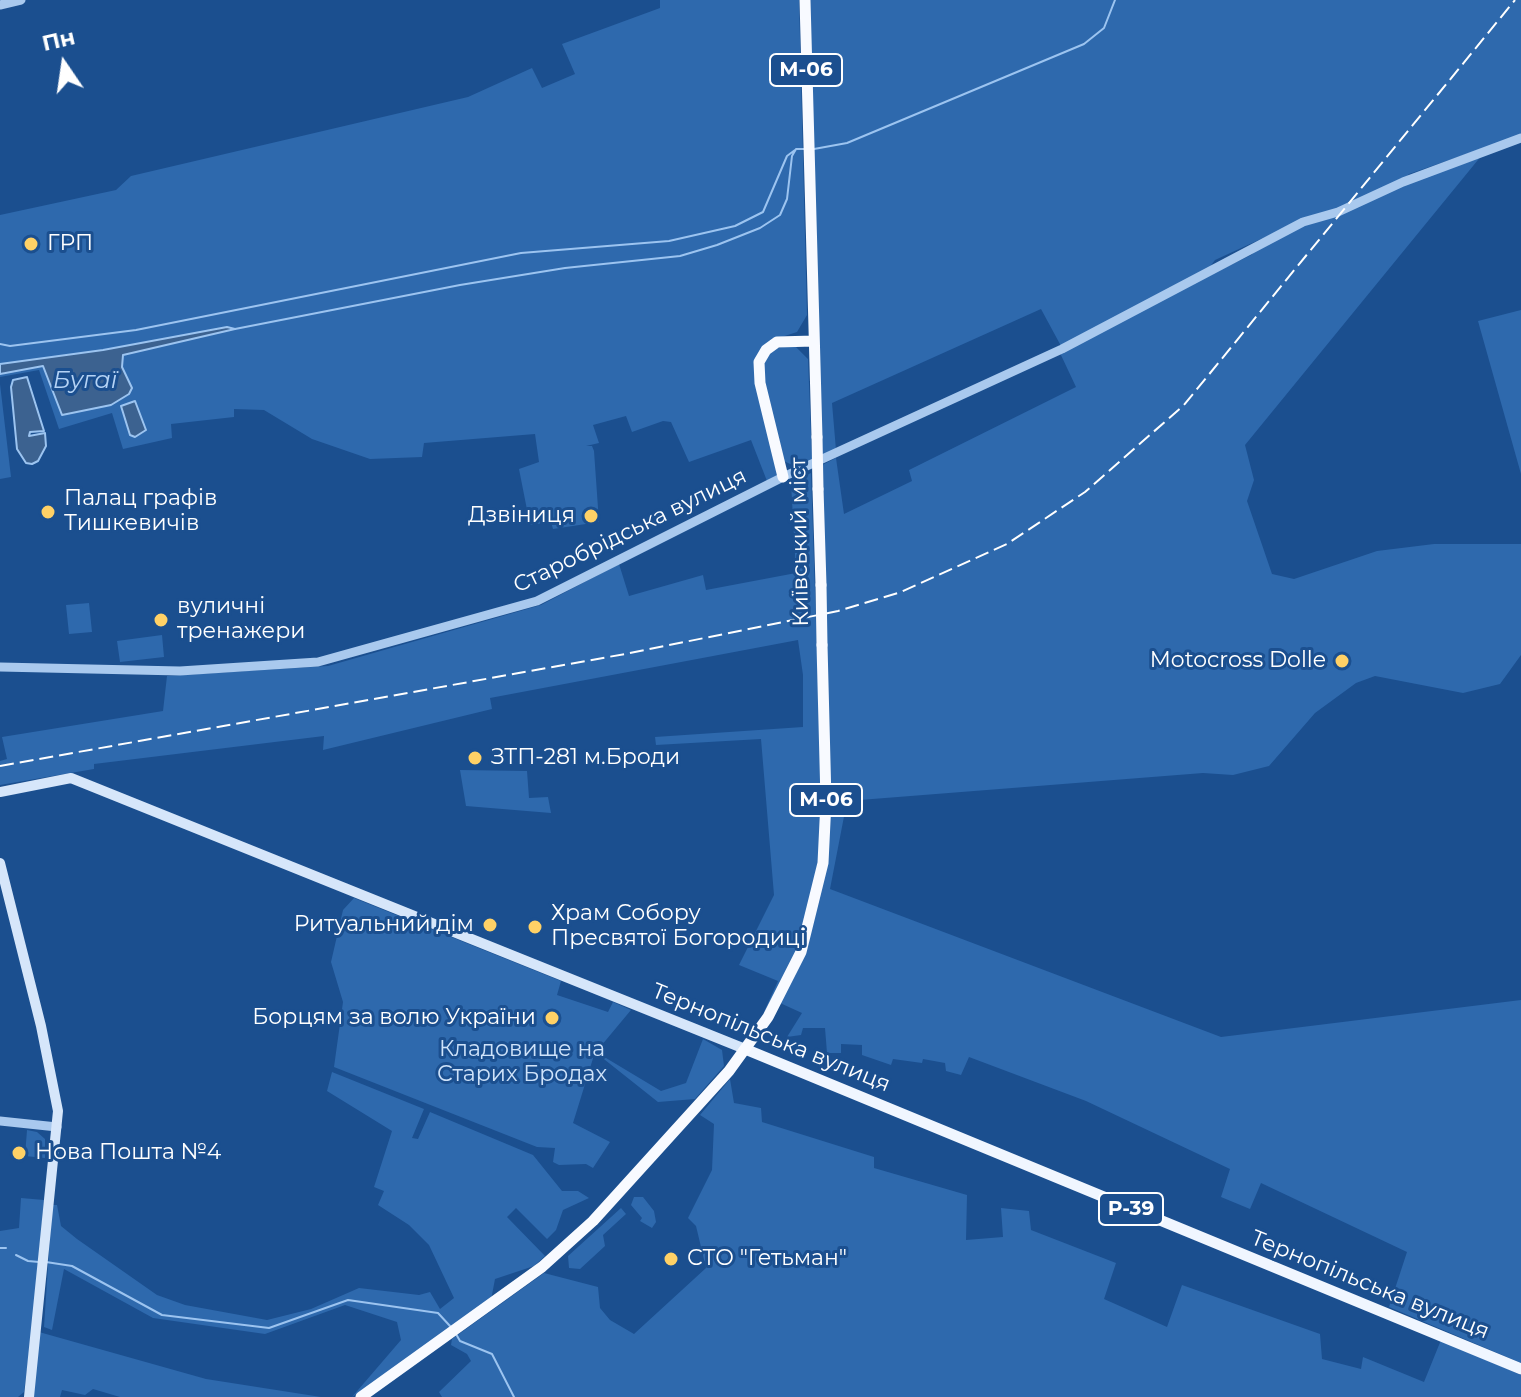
<!DOCTYPE html>
<meta charset="utf-8">
<style>
body{margin:0}
#map{position:relative;width:1521px;height:1397px;overflow:hidden;background:#1b4f8f;font-family:Montserrat,sans-serif}
canvas{display:block}
.north{position:absolute;left:24px;top:24px;width:80px;height:80px;-webkit-text-stroke:6px #1b4f8f;paint-order:stroke;rotate:347deg;font-size:22px;font-weight:700;line-height:32px;text-align:center;color:#fff}
.north::after{content:'';display:block;margin:auto;width:28px;height:36px;background:#fff;clip-path:polygon(50% 0,100% 100%,50% 72%,0 100%)}
</style>
<div id="map">
<canvas width="1521" height="1397"></canvas>
<div class="north">Пн</div>
</div>
<script>
const g = document.querySelector('canvas').getContext('2d');
g.lineJoin = 'round';
function paint(path, color) { g.fillStyle = color; g.fill(path, 'evenodd'); }
const toPath = rows => new Path2D(rows.map(r => 'M' + r).join(''));
function trace(path, color, width, dash) { g.strokeStyle = color; g.lineWidth = width; g.lineCap = dash ? 'butt' : 'round'; g.setLineDash(dash || []); g.stroke(path); }
function label(font, color, halo, rows, align = 'center') {
  g.font = font + ' Montserrat,sans-serif'; g.lineWidth = 6; g.setLineDash([]); g.textBaseline = 'middle'; g.strokeStyle = halo; g.fillStyle = color; for (const [text, x, y, turn = 0] of rows) {
    g.save(); g.translate(x, y); g.rotate((+turn || 0) * Math.PI / 180); g.textAlign = isNaN(turn) ? turn : align; if (halo) g.strokeText(text, 0, 0); g.fillText(text, 0, 0); g.restore();
  }
}
paint(toPath([
 [660,0,799,0,807,315,797,332,769,341,758,356,777,475,767,481,751,440,689,462,671,422,663,421,632,432,626,416,593,425,599,443,586,446,592,446,594,451,599,522,553,529,551,522,530,525,519,469,539,462,535,434,424,443,422,457,370,459,312,439,264,410,234,409,234,417,171,424,172,438,123,449,112,413,59,429,39,370,0,377,0,215,116,190,131,176,468,97,532,68,542,88,575,74,562,44,660,8],
 [810,0,1521,0,1521,135,1409,174,1404,180,1482,155,1245,445,1254,480,1247,501,1272,574,1294,579,1377,551,1434,544,1521,544,1521,655,1500,684,1463,693,1375,676,1356,683,1315,713,1269,766,1233,775,1203,773,847,801,830,889,1221,1037,1521,1000,1521,1363,1389,1307,1407,1252,1261,1183,1250,1209,1221,1197,1230,1169,1086,1101,969,1057,961,1075,946,1071,945,1063,923,1059,922,1063,893,1059,891,1065,862,1055,862,1045,841,1044,841,1053,827,1053,825,1028,803,1028,801,1035,787,1037,802,1013,780,1003,826,864,822,465,836,458,844,514,912,481,909,470,1076,387,1060,353,1061,346,1041,309,832,403,836,450,821,456],
 [1274,233,1251,255,1200,280,1215,260],
 [1521,310,1521,474,1478,321],
 [795,346,808,359,812,459,794,466,784,461,763,382,763,363,774,348],
 [0,384,11,477,0,479],
 [811,473,822,801,819,863,798,951,763,1014,778,981,739,965,774,895,761,739,656,745,655,737,803,727,803,675,798,640,490,698,492,709,323,750,324,736,94,764,94,769,0,785,0,761,7,759,2,737,163,711,167,676,328,666,541,605,619,564,629,596,703,575,706,590,796,573,791,482],
 [89,603,92,632,69,634,66,605],
 [162,635,164,657,120,662,117,641],
 [460,770,527,771,529,798,548,797,551,813,466,806],
 [354,898,561,981,557,995,608,1012,613,1002,631,1010,596,1052,661,1091,686,1083,703,1039,722,1050,724,1066,695,1099,658,1102,595,1052,573,1123,610,1142,593,1168,586,1164,559,1165,553,1162,555,1148,537,1147,334,1067,343,1002,331,962,343,910],
 [332,1072,424,1109,412,1138,418,1139,430,1112,533,1155,562,1191,578,1191,589,1198,563,1210,556,1230,547,1239,516,1208,507,1217,545,1256,534,1266,495,1279,491,1300,352,1397,401,1340,397,1322,345,1305,265,1334,153,1318,64,1269,52,1330,44,1327,52,1205,57,1205,61,1226,77,1239,157,1295,185,1305,267,1320,311,1309,359,1288,419,1295,430,1292,440,1309,454,1298,429,1245,409,1225,378,1205,384,1191,374,1187,392,1131,327,1091],
 [730,1079,734,1103,761,1108,762,1122,874,1157,874,1168,967,1195,966,1240,1003,1237,1001,1208,1029,1211,1031,1230,1116,1263,1104,1299,1167,1327,1182,1285,1320,1334,1322,1359,1361,1369,1363,1357,1424,1382,1441,1340,1521,1375,1521,1397,442,1397,439,1392,471,1361,467,1354,451,1345,452,1339,544,1273,598,1287,600,1308,610,1320,634,1334,706,1268,696,1226,688,1218,712,1170,714,1124,700,1115],
 [27,1130,37,1132,45,1139,45,1158,25,1156],
 [634,1197,643,1197,654,1211,656,1222,652,1228,640,1221,642,1218,631,1205],
 [21,1198,44,1200,32,1330,24,1392,18,1397,0,1397,0,1231,19,1228],
 [621,1208,626,1214,603,1235,605,1246,580,1269,569,1268,568,1256],
 [39,1332,206,1379,321,1397,120,1397,93,1389,85,1395,62,1390,60,1397,33,1397]
]), '#2e69ad');
const water = toPath([
 [227,327,235,329,123,355,122,367,132,388,129,394,111,405,62,415,43,366,0,374,0,364,103,350,227,327],
 [27,377,44,431,30,432,29,436,45,433,46,446,38,461,32,464,26,463,17,449,11,387,13,380,27,377],
 [135,401,146,430,135,437,130,435,121,406,135,401]
]);
paint(water, '#3c6290');
trace(water, '#9cc4f0', 2);
trace(toPath([
 [814,149,847,143,1084,44,1104,28,1115,0],
 [235,329,460,285,565,268,680,256,717,245,760,228,780,215,787,199,792,156,796,149,804,149],
 [0,344,10,346,136,330,521,253,669,241,735,226,763,212,787,156,795,150],
 [0,1248,6,1248],
 [16,1255,28,1261,39,1262],
 [46,1262,72,1266,162,1315,269,1328,348,1300,438,1313,450,1326],
 [456,1334,460,1341,492,1354,514,1397]
]), '#9cc4f0', 2);
trace(toPath([
 [0,5,21,0],
 [0,667,180,671,318,662,537,601,783,477,1062,349,1303,222,1338,212,1403,182,1521,138],
 [0,1121,57,1127]
]), '#a9c9ee', 9);
trace(toPath([
 [0,792,71,778,745,1049],
 [0,863,41,1026,58,1111,29,1397]
]), '#d6e6fa', 10);
trace(toPath([
 [745,1049,1521,1369]
]), '#f0f6ff', 11);
trace(toPath([
 [805,0,817,437],
 [783,477,760,383,759,362,766,350,777,342,814,341],
 [818,489,821,585],
 [361,1397,542,1267,593,1221,729,1071,768,1017,801,952,823,863,826,801,822,645]
]), '#f8faff', 11);
trace(toPath([
 [0,766,625,654,838,611,901,592,1007,544,1085,492,1184,405,1515,0]
]), '#fff', 2, [14, 6]);
trace(toPath([
 [817,437,818,489],
 [821,585,822,645]
]), '#f8faff', 11);
for (const [x, y, r, color] of [
 [31,244,8,"#ffd166"],
 [48,512,8,"#ffd166"],
 [591,516,8,"#ffd166"],
 [161,620,8,"#ffd166"],
 [1342,661,8,"#ffd166"],
 [475,758,8,"#ffd166"],
 [490,925,8,"#ffd166"],
 [535,927,8,"#ffd166"],
 [552,1018,8,"#ffd166"],
 [19,1153,8,"#ffd166"],
 [671,1259,8,"#ffd166"]
]) { const dot = new Path2D(); dot.arc(x, y, r, 0, 2 * Math.PI); g.fillStyle = color; g.fill(dot); trace(dot, '#1b4f8f', 3); }
for (const [x, y, w] of [
 [806,70,72],
 [826,800,72],
 [1131,1209,64]
]) { const box = new Path2D(); box.roundRect(x - w / 2, y - 16, w, 32, 6); g.fillStyle = '#1b4f8f'; g.fill(box); trace(box, '#fff', 2); }
label('bold 20px', '#fff', null, [
 ["М-06",806,70],
 ["М-06",826,800],
 ["Р-39",1131,1209]
]);
label('22px', '#fff', '#1b4f8f', [
 ["ГРП",47,244],
 ["Палац графів",64,499],
 ["Тишкевичів",64,524],
 ["Дзвіниця",575,516,"right"],
 ["вуличні",177,607],
 ["тренажери",177,632],
 ["Motocross Dolle",1326,661,"right"],
 ["ЗТП-281 м.Броди",491,758],
 ["Храм Собору",551,914],
 ["Пресвятої Богородиці",551,939],
 ["Ритуальний дім",474,925,"right"],
 ["Борцям за волю України",536,1018,"right"],
 ["Нова Пошта №4",35,1153],
 ["СТО \"Гетьман\"",687,1259]
], 'left');
label('22px', '#fff', '#1b4f8f', [
 ["Старобрідська вулиця",630,531,-26],
 ["Київський міст",800,542,-91],
 ["Тернопільська вулиця",771,1038,22],
 ["Тернопільська вулиця",1370,1285,22]
]);
label('22px', '#cfe3fa', '#1b4f8f', [
 ["Кладовище на",522,1050],
 ["Старих Бродах",522,1075]
]);
label('italic 24px', '#b5d3f5', '#1b4f8f', [
 ["Бугаї",85,381]
]);
</script>
